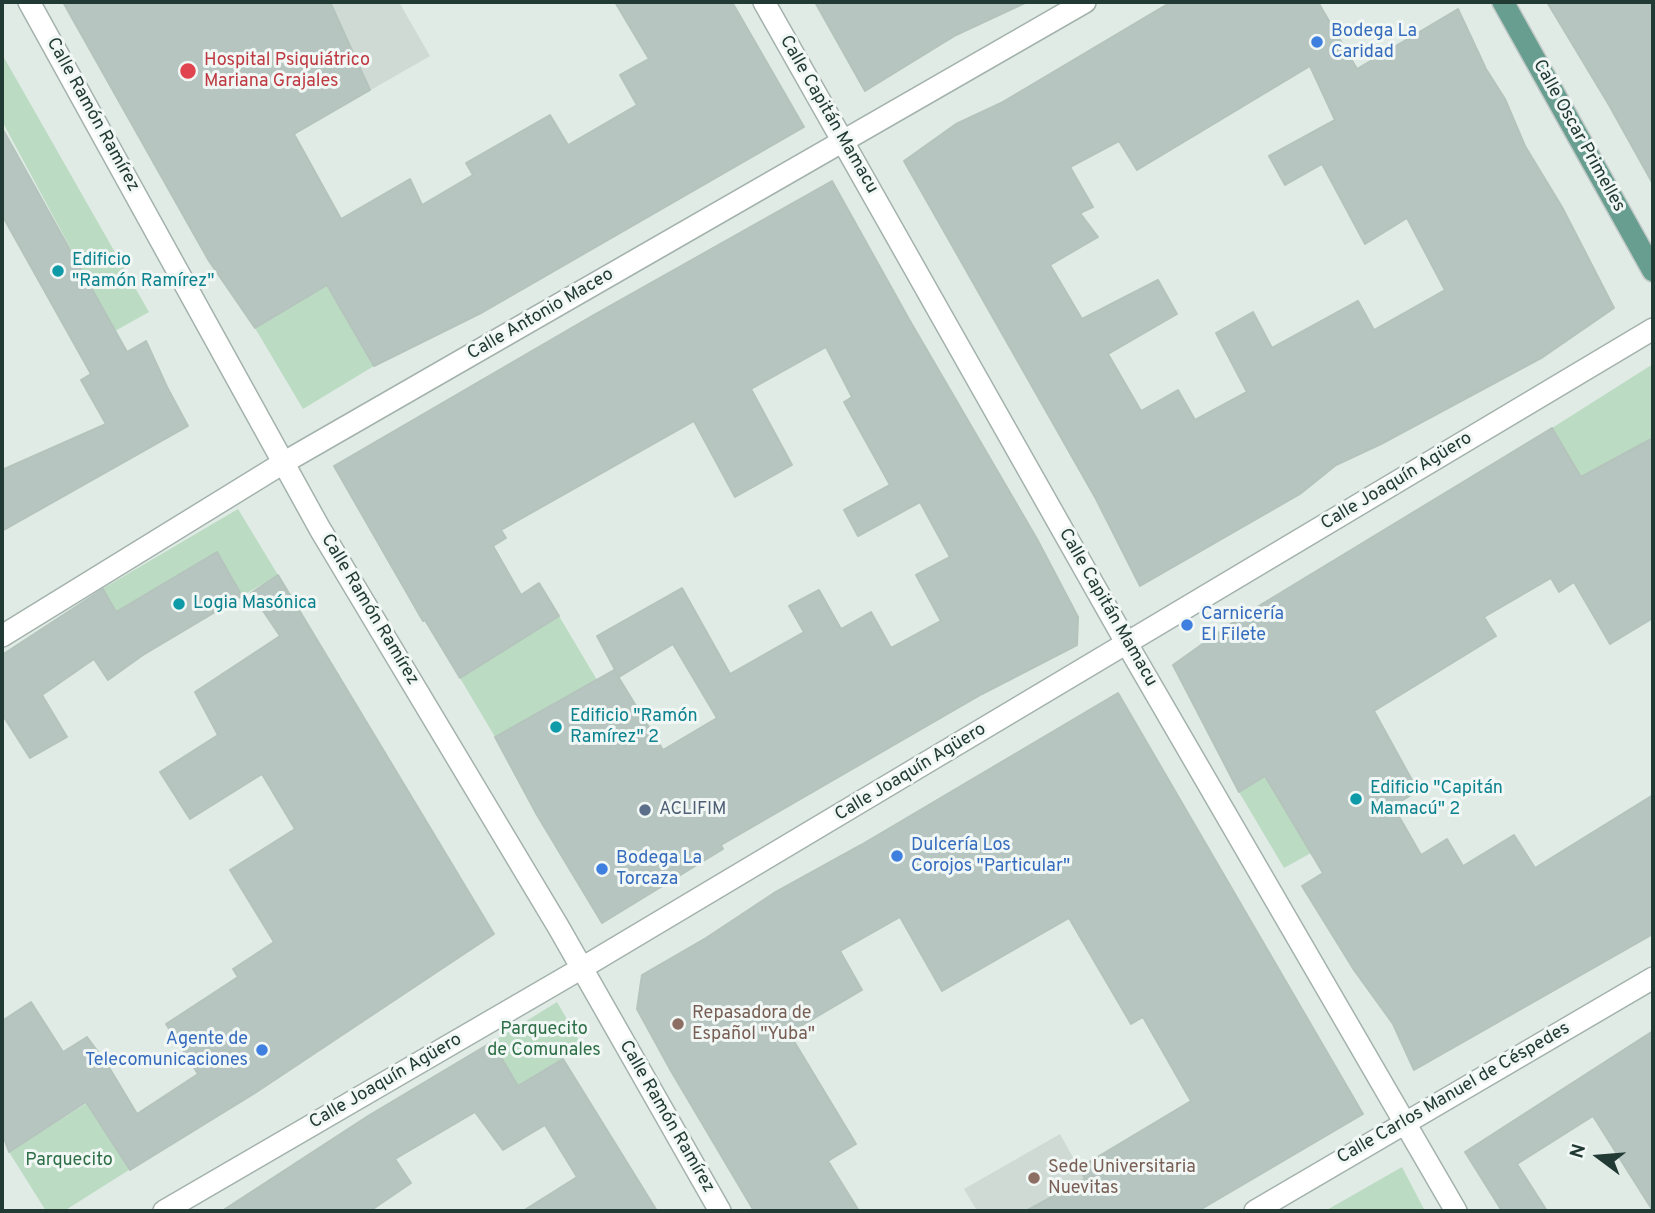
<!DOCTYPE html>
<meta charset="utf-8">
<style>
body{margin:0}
#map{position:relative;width:1655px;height:1213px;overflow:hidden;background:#e1ebe6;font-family:Overpass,sans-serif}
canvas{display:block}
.frame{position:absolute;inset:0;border:4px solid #223a34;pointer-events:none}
.north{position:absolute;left:1564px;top:1122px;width:70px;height:70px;-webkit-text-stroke:5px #f1f7f4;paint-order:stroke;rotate:286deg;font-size:19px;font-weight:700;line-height:28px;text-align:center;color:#223a34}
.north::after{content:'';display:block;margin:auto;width:24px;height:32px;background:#223a34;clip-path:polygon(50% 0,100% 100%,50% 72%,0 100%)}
</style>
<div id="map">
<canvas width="1655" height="1213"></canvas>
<div class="frame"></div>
<div class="north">N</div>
</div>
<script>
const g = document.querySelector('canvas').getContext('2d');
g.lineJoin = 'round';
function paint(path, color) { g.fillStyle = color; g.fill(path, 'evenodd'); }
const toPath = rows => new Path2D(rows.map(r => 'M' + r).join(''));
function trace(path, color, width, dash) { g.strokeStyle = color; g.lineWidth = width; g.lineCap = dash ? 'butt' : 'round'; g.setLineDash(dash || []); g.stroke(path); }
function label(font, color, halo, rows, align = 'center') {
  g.font = font + ' Overpass,sans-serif'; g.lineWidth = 6; g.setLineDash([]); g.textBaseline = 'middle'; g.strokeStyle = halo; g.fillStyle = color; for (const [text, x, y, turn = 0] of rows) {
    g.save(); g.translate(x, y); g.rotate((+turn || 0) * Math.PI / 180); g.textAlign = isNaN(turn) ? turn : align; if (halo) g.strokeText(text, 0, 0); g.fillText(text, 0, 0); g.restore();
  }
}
paint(toPath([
 [250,2,399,2,430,56,317,121],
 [1060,1134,1103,1211,977,1211,964,1189]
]), '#cfdad5');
paint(toPath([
 [2,54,149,312,115,331,2,121],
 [326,285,374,366,303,409,255,328],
 [1653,364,1653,439,1582,479,1552,428],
 [238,509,278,575,242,596,217,552,115,612,102,589],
 [559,616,597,680,495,737,460,678],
 [1373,711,1394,747,1286,811,1311,853,1284,868,1239,792],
 [557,1002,583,1047,518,1086,492,1042],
 [87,1103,129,1170,64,1211,46,1211,9,1152],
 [1402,1167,1425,1211,1325,1211]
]), '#bbdbc3');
const building = toPath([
 [63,2,330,2,370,90,294,134,341,219,410,179,422,205,473,175,466,163,550,115,568,145,637,105,620,75,649,59,615,2,732,2,804,127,483,312,374,366,327,285,255,328,209,261,63,2],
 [815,2,1027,2,956,35,865,91,815,2],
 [1171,2,1318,2,1357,69,1458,9,1486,69,1505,99,1525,146,1562,207,1614,308,1543,357,1381,444,1336,465,1300,494,1140,586,1096,499,904,161,956,124,1001,103,1171,2],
 [1310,66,1335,120,1269,156,1285,185,1322,164,1365,244,1407,218,1445,290,1374,330,1358,301,1272,348,1253,312,1216,333,1247,392,1195,420,1178,390,1141,411,1108,354,1177,314,1158,280,1082,319,1050,265,1098,237,1080,213,1093,207,1070,167,1119,141,1137,170,1310,66],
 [1547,2,1653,2,1653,184,1609,105,1547,2],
 [2,128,127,352,146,341,167,387,188,426,2,531,2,470,106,424,81,380,91,374,2,215,2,128],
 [832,181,910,321,1037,539,1078,617,1077,645,982,694,721,845,723,849,602,923,537,815,495,737,614,670,663,750,717,718,673,644,619,677,597,636,682,588,730,674,804,632,789,606,819,590,841,629,871,612,891,648,941,621,916,575,950,557,920,502,858,536,844,510,890,485,844,402,852,397,826,347,751,389,792,465,735,497,694,421,501,530,506,538,493,546,521,595,539,583,559,616,460,678,425,620,423,621,334,466,592,316,832,181],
 [1552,428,1581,477,1653,438,1653,618,1610,644,1574,582,1559,592,1551,578,1484,617,1496,636,1374,711,1418,791,1393,806,1421,855,1447,839,1463,866,1514,835,1535,868,1653,795,1653,934,1414,1070,1393,1024,1354,970,1302,886,1323,873,1265,776,1239,792,1173,665,1239,618,1552,428],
 [217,552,242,596,143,655,108,680,94,659,42,695,67,737,30,758,2,714,2,655,103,589,116,612,217,552],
 [278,575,494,934,255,1093,130,1170,86,1102,9,1152,2,1133,2,1021,31,1002,63,1052,87,1037,107,1064,137,1114,198,1074,166,1024,238,977,233,969,274,942,230,870,295,829,262,774,190,819,160,772,218,735,195,692,280,636,251,593,278,575],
 [1118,693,1363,1114,1198,1211,1026,1211,1085,1179,1079,1168,1191,1101,1143,1017,1131,1024,1069,918,942,991,900,917,840,951,862,990,789,1033,856,1144,828,1161,859,1211,754,1211,671,1071,637,1009,642,975,706,938,774,893,861,845,1118,693],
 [1653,1031,1653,1211,1593,1116,1517,1164,1547,1211,1502,1211,1465,1152,1653,1031],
 [492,1042,518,1086,563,1059,657,1211,523,1211,577,1177,545,1125,503,1150,475,1112,395,1159,411,1183,370,1211,222,1211,368,1116,492,1042]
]);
paint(building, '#b6c5bf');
trace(building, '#b4c4bd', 2);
const minor = toPath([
 [29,2,320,529,559,928,720,1211],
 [764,2,1127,644,1456,1211],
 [2,636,283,463,1085,2],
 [164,1211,582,968,1653,329],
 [1255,1211,1653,978]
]);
const major = toPath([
 [1503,2,1653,271]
]);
trace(minor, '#a4b2ad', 24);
trace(major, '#c1c8c6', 24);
trace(minor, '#fff', 21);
trace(major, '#679e90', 21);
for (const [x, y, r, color] of [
 [1317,42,7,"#3f7fe0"],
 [188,71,9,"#e0444e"],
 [58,271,7,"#0f9aa8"],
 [179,604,7,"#0f9aa8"],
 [1187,625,7,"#3f7fe0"],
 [556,727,7,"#0f9aa8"],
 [1356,799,7,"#0f9aa8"],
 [645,810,7,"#5c6f8a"],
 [897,856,7,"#3f7fe0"],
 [602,869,7,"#3f7fe0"],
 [678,1024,7,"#8d6e63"],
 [262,1050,7,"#3f7fe0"],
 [1034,1178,7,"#8d6e63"]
]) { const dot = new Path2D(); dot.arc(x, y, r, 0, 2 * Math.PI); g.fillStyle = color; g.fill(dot); trace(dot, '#f1f7f4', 2.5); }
label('18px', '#366cbe', '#f1f7f4', [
 ["Bodega La",1331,32],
 ["Caridad",1331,53],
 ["Carnicería",1201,615],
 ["El Filete",1201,636],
 ["Dulcería Los",911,846],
 ["Corojos \"Particular\"",911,867],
 ["Bodega La",616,859],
 ["Torcaza",616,880],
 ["Agente de",248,1040,"right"],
 ["Telecomunicaciones",248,1061,"right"]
], 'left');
label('18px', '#be3a42', '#f1f7f4', [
 ["Hospital Psiquiátrico",204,61],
 ["Mariana Grajales",204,82]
], 'left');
label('18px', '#223a34', '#f1f7f4', [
 ["Calle Ramón Ramírez",92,115,61],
 ["Calle Capitán Mamacu",828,115,60],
 ["Calle Oscar Primelles",1578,136,61],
 ["Calle Antonio Maceo",541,315,-30],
 ["Calle Joaquín Agüero",1397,482,-31],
 ["Calle Capitán Mamacu",1107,608,60],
 ["Calle Ramón Ramírez",369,610,59],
 ["Calle Joaquín Agüero",911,773,-31],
 ["Calle Joaquín Agüero",386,1082,-30],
 ["Calle Carlos Manuel de Céspedes",1454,1094,-30],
 ["Calle Ramón Ramírez",666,1117,60]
]);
label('18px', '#0d838f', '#f1f7f4', [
 ["Edificio",72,261],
 ["\"Ramón Ramírez\"",72,282],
 ["Logia Masónica",193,604],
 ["Edificio \"Ramón",570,717],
 ["Ramírez\" 2",570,738],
 ["Edificio \"Capitán",1370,789],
 ["Mamacú\" 2",1370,810]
], 'left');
label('18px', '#4e5e75', '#f1f7f4', [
 ["ACLIFIM",659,810]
], 'left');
label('18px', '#785e54', '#f1f7f4', [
 ["Repasadora de",692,1014],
 ["Español \"Yuba\"",692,1035],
 ["Sede Universitaria",1048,1168],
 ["Nuevitas",1048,1189]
], 'left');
label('18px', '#2e6f48', '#f1f7f4', [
 ["Parquecito",544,1030],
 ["de Comunales",544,1051],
 ["Parquecito",69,1161]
]);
</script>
